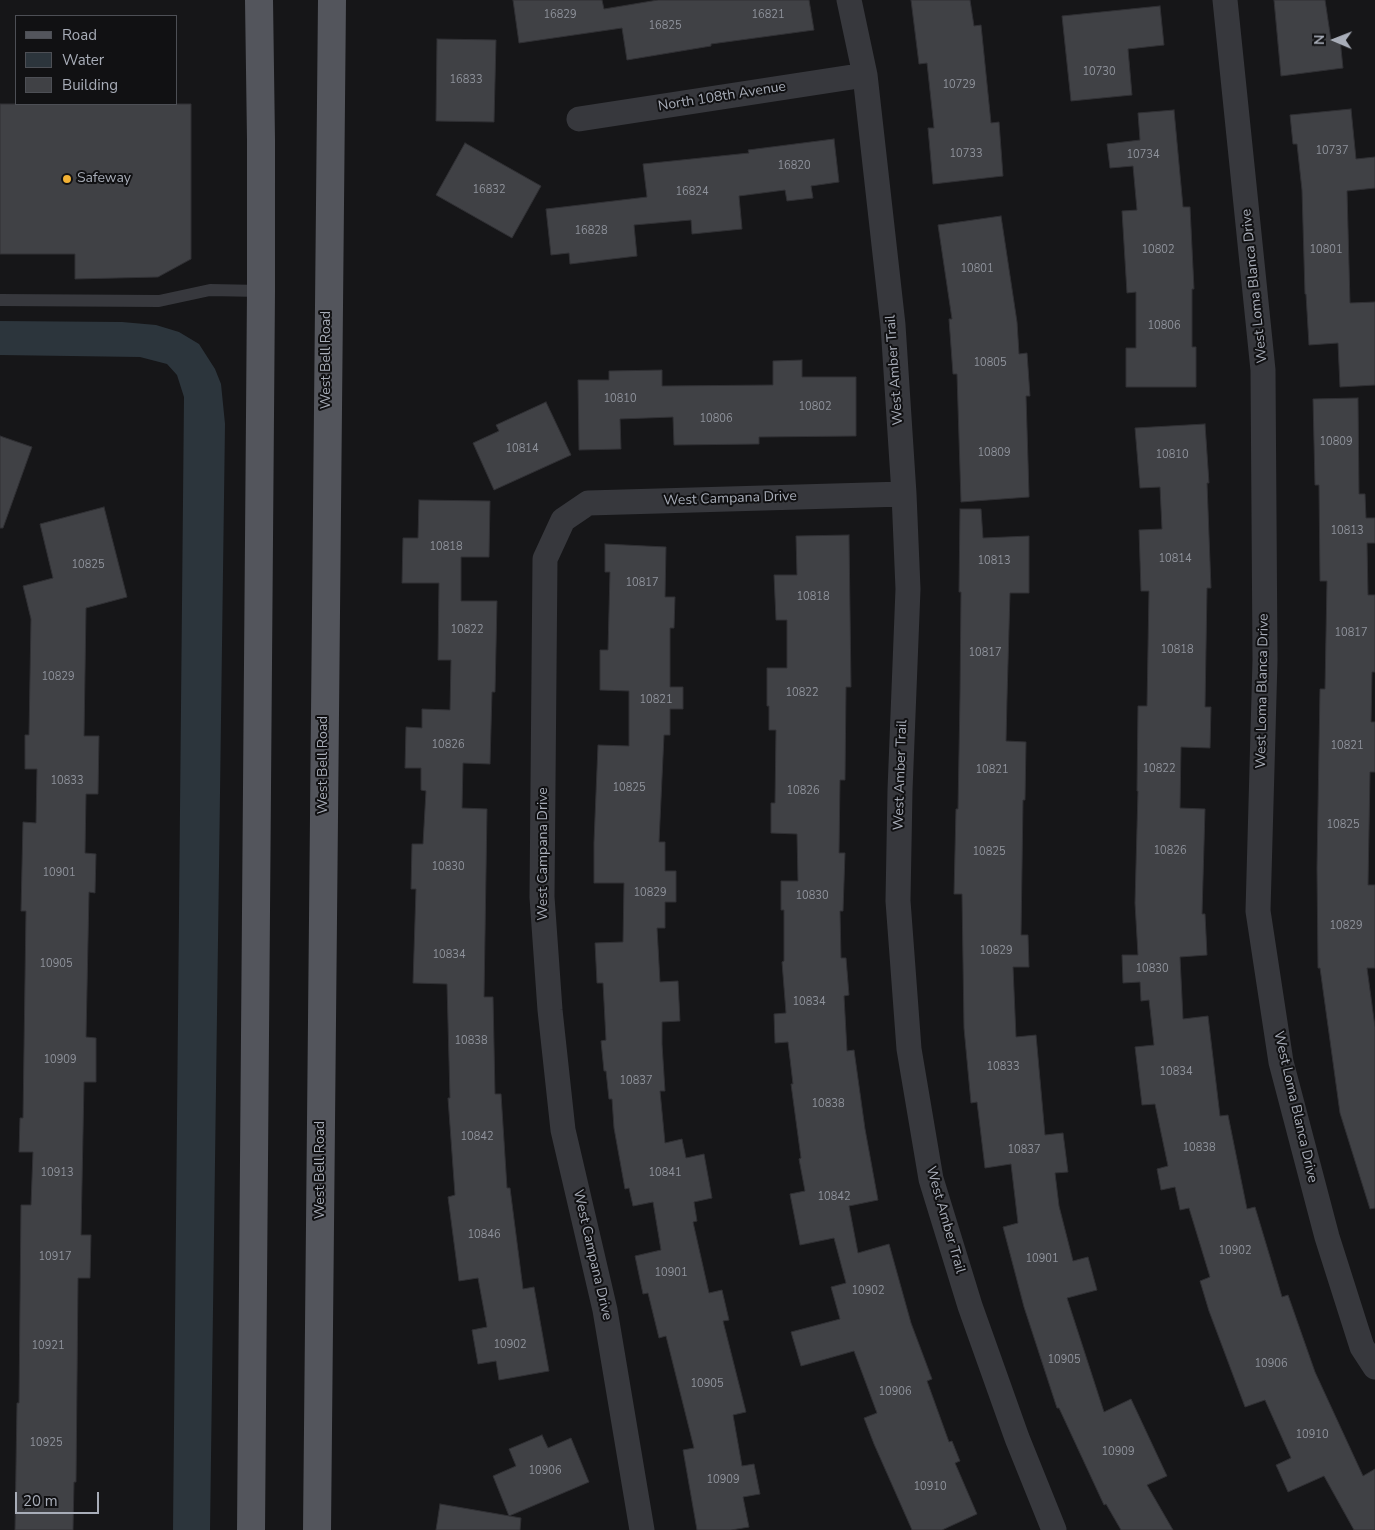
<!DOCTYPE html>
<style>
body{margin:0}
#map{position:relative;width:1375px;height:1530px;overflow:hidden;background:#161618;font-family:"Nunito Sans",sans-serif}
canvas{display:block}
.legend{position:absolute;left:15px;top:15px;width:162px;height:90px;box-sizing:border-box;background:#111113;border:1px solid #4d4f55;margin:0;padding:6px 9px;list-style:none;font-size:15px;color:#a8adb8}
.legend li{display:flex;align-items:center;gap:10px;height:25px}
.legend b{width:25px;border:1px solid #4d4f55}
.north{position:absolute;left:1310px;top:15px;width:50px;height:50px;-webkit-text-stroke:4px #111113;paint-order:stroke;rotate:271deg;font-size:14px;font-weight:700;line-height:20px;text-align:center;color:#a8adb8}
.north::after{content:'';display:block;margin:auto;width:18px;height:22px;background:#a8adb8;clip-path:polygon(50% 0,100% 100%,50% 72%,0 100%)}
.scale{position:absolute;left:15px;top:1492px;width:84px;height:22px;box-sizing:border-box;border:2px solid #a8adb8;border-top:0;padding-left:6px;font-size:15px;line-height:18px;white-space:nowrap;color:#a8adb8;-webkit-text-stroke:4px #111113;paint-order:stroke}
</style>
<div id="map">
<canvas width="1375" height="1530"></canvas>
<ul class="legend">
<li><b style="height:6px;background:#53555c"></b>Road</li>
<li><b style="height:14px;background:#2c353c"></b>Water</li>
<li><b style="height:14px;background:#404145"></b>Building</li>
</ul>
<div class="north">N</div>
<div class="scale">20 m</div>
</div>
<script>
const g = document.querySelector('canvas').getContext('2d');
g.lineJoin = 'round';
function paint(path, color) { g.fillStyle = color; g.fill(path, 'evenodd'); }
const toPath = rows => new Path2D(rows.map(r => 'M' + r).join(''));
function trace(path, color, width, dash) { g.strokeStyle = color; g.lineWidth = width; g.lineCap = dash ? 'butt' : 'round'; g.setLineDash(dash || []); g.stroke(path); }
function label(font, color, halo, rows, align = 'center') {
  g.font = font + ' "Nunito Sans",sans-serif'; g.lineWidth = 4; g.setLineDash([]); g.textBaseline = 'middle'; g.strokeStyle = halo; g.fillStyle = color; for (const [text, x, y, turn = 0] of rows) {
    g.save(); g.translate(x, y); g.rotate((+turn || 0) * Math.PI / 180); g.textAlign = isNaN(turn) ? turn : align; if (halo) g.strokeText(text, 0, 0); g.fillText(text, 0, 0); g.restore();
  }
}
paint(toPath([
 [0,321,122,322,156,325,179,332,199,344,215,369,221,384,225,424,210,1530,173,1530,184,397,177,375,167,364,140,357,0,355]
]), '#2c353c');
const building = toPath([
 [513,0,602,0,604,9,658,0,809,0,814,30,711,44,711,46,627,60,622,28,519,43,513,0],
 [911,0,970,0,974,26,981,25,991,123,999,122,1003,176,933,184,928,128,934,128,927,63,919,64,911,0],
 [1274,0,1325,0,1331,40,1340,39,1343,68,1281,76,1274,0],
 [1160,6,1164,45,1128,49,1132,95,1071,101,1062,16,1160,6],
 [437,39,496,40,494,122,436,121,437,39],
 [0,104,191,104,191,259,158,277,75,279,75,254,0,254,0,104],
 [1351,109,1356,159,1375,157,1375,188,1347,191,1350,303,1375,302,1375,385,1340,387,1338,343,1309,345,1306,294,1305,294,1302,190,1297,144,1293,144,1290,115,1351,109],
 [1174,110,1183,207,1190,207,1194,289,1192,289,1192,347,1196,347,1196,387,1126,387,1126,348,1136,348,1136,292,1127,293,1122,211,1137,210,1133,166,1110,168,1107,144,1140,140,1138,113,1174,110],
 [834,139,839,182,811,186,813,198,787,201,785,190,739,196,742,229,692,234,691,220,634,225,637,256,570,264,569,253,551,255,546,209,647,197,643,164,749,153,748,150,834,139],
 [465,143,541,186,512,238,436,195,465,143],
 [1001,216,1017,322,1019,354,1027,353,1030,396,1026,396,1029,494,1029,497,961,502,957,374,953,374,949,319,952,319,938,225,1001,216],
 [802,360,802,377,856,377,856,436,759,437,759,444,674,445,673,417,620,419,621,449,579,450,578,380,609,380,609,371,662,370,662,386,773,385,773,361,802,360],
 [1358,398,1359,494,1365,494,1366,518,1375,518,1375,543,1367,543,1368,595,1375,595,1375,672,1372,672,1371,722,1375,722,1375,772,1370,772,1368,885,1375,885,1375,968,1367,968,1375,1027,1375,1208,1370,1209,1340,1113,1320,968,1318,968,1317,868,1320,689,1325,689,1327,581,1320,581,1319,485,1315,485,1313,399,1358,398],
 [546,402,571,455,494,490,473,443,499,431,496,425,546,402],
 [1205,424,1209,483,1207,483,1211,588,1207,588,1205,707,1211,707,1210,748,1181,747,1180,808,1205,809,1202,914,1205,914,1207,955,1180,957,1183,1019,1208,1016,1220,1116,1228,1115,1247,1209,1255,1207,1282,1297,1288,1295,1315,1372,1363,1476,1375,1469,1375,1530,1354,1530,1324,1476,1288,1492,1276,1465,1291,1458,1265,1400,1245,1407,1209,1311,1200,1281,1210,1277,1189,1208,1180,1210,1175,1187,1161,1190,1157,1169,1168,1166,1155,1104,1142,1105,1135,1047,1154,1045,1149,1000,1141,1001,1140,982,1123,983,1122,955,1138,955,1135,903,1138,791,1137,791,1138,706,1147,706,1149,591,1141,591,1139,530,1162,529,1160,487,1140,488,1135,428,1205,424],
 [0,436,32,447,3,528,0,528,0,436],
 [419,500,490,501,489,557,461,557,461,601,497,601,495,692,492,692,490,764,463,763,462,808,487,809,484,997,493,997,495,1094,501,1094,507,1188,510,1188,523,1289,534,1287,549,1371,499,1380,496,1361,478,1364,472,1330,487,1327,478,1278,459,1281,448,1197,455,1195,448,1098,450,1098,447,984,413,983,416,889,411,889,412,844,423,844,426,791,421,790,421,768,405,768,406,727,422,728,422,709,450,710,451,660,438,660,439,583,402,583,403,538,418,538,419,500],
 [104,507,127,597,86,608,84,736,99,736,98,794,86,794,85,853,96,854,95,893,89,892,86,1037,96,1038,96,1082,84,1082,81,1235,91,1235,90,1278,78,1278,76,1482,74,1482,73,1530,15,1530,17,1403,19,1403,21,1205,31,1205,33,1152,19,1152,20,1118,23,1118,26,911,21,911,23,822,36,823,37,769,25,769,25,735,29,735,31,619,23,586,53,578,40,524,104,507],
 [960,509,981,509,983,538,1029,536,1029,593,1010,593,1007,698,1006,741,1026,742,1025,800,1023,800,1021,935,1028,935,1029,967,1013,967,1016,1037,1036,1035,1045,1135,1063,1133,1068,1172,1055,1173,1059,1206,1073,1261,1088,1257,1097,1290,1067,1298,1104,1412,1131,1399,1167,1476,1147,1485,1173,1530,1121,1530,1106,1504,1104,1505,1059,1408,1057,1408,1024,1307,1003,1227,1018,1223,1011,1164,985,1168,977,1102,971,1103,964,1028,962,894,954,894,956,809,958,809,960,697,961,592,959,592,960,509],
 [849,535,851,687,846,687,845,780,840,780,839,853,845,853,843,911,840,911,841,958,846,958,849,995,844,996,847,1051,854,1050,865,1129,878,1200,849,1206,858,1253,889,1244,911,1323,932,1379,927,1381,949,1442,952,1441,960,1461,955,1463,977,1514,942,1530,912,1530,874,1444,864,1418,877,1413,854,1351,801,1366,791,1332,840,1319,831,1287,846,1283,834,1238,800,1245,790,1194,805,1191,799,1159,801,1158,791,1084,793,1084,788,1042,775,1043,774,1014,786,1013,782,962,784,961,784,910,781,910,781,881,798,881,797,834,771,833,771,803,775,803,776,730,769,730,769,706,767,706,767,668,787,668,787,620,776,620,774,575,797,575,796,536,849,535],
 [605,544,666,547,665,597,675,597,674,628,670,628,670,687,683,687,683,709,670,709,670,735,664,735,659,842,665,842,665,871,676,871,676,902,665,902,665,928,657,928,660,982,678,981,680,1021,662,1022,662,1044,665,1091,660,1091,665,1143,682,1139,686,1158,704,1154,712,1198,694,1202,697,1221,693,1222,709,1293,722,1290,729,1320,723,1321,746,1412,733,1415,742,1466,754,1464,760,1494,743,1497,749,1527,731,1530,697,1530,683,1450,694,1448,666,1336,659,1338,648,1293,643,1294,635,1256,661,1250,653,1202,633,1206,629,1188,625,1189,614,1128,612,1099,609,1099,606,1071,604,1071,601,1041,606,1040,603,983,597,983,595,943,623,942,624,883,594,883,594,842,598,745,629,746,629,691,600,690,600,650,608,650,610,572,605,572,605,544],
 [542,1435,548,1448,571,1438,589,1482,509,1516,493,1476,516,1466,509,1449,542,1435],
 [440,1504,521,1518,520,1530,436,1530,440,1504]
]);
paint(building, '#404145');
trace(building, '#303034', 1);
trace(toPath([
 [0,300,159,301,210,290,261,291]
]), '#37383d', 12);
trace(toPath([
 [849,0,865,75,893,325,904,494,908,589,900,790,898,901,909,1049,931,1179,970,1306,1017,1438,1054,1530],
 [1225,0,1263,370,1265,660,1258,911,1281,1062,1327,1237,1362,1347,1375,1367],
 [579,119,865,75],
 [642,1530,605,1310,563,1130,550,1010,542,897,545,559,563,520,588,503,904,494]
]), '#37383d', 25);
trace(toPath([
 [251,1530,261,291,261,140,259,0],
 [317,1530,332,0]
]), '#53555c', 28);
for (const [x, y, r, color] of [
 [67,179,5,"#f2b134"]
]) { const dot = new Path2D(); dot.arc(x, y, r, 0, 2 * Math.PI); g.fillStyle = color; g.fill(dot); trace(dot, '#111113', 2); }
label('11px', '#8e929b', null, [
 ["16829",560,15],
 ["16821",768,15],
 ["16825",665,26],
 ["10730",1099,72],
 ["16833",466,80],
 ["10729",959,85],
 ["10737",1332,151],
 ["10733",966,154],
 ["10734",1143,155],
 ["16820",794,166],
 ["16832",489,190],
 ["16824",692,192],
 ["16828",591,231],
 ["10802",1158,250],
 ["10801",1326,250],
 ["10801",977,269],
 ["10806",1164,326],
 ["10805",990,363],
 ["10810",620,399],
 ["10802",815,407],
 ["10806",716,419],
 ["10809",1336,442],
 ["10814",522,449],
 ["10809",994,453],
 ["10810",1172,455],
 ["10813",1347,531],
 ["10818",446,547],
 ["10814",1175,559],
 ["10813",994,561],
 ["10825",88,565],
 ["10817",642,583],
 ["10818",813,597],
 ["10822",467,630],
 ["10817",1351,633],
 ["10818",1177,650],
 ["10817",985,653],
 ["10829",58,677],
 ["10822",802,693],
 ["10821",656,700],
 ["10826",448,745],
 ["10821",1347,746],
 ["10822",1159,769],
 ["10821",992,770],
 ["10833",67,781],
 ["10825",629,788],
 ["10826",803,791],
 ["10825",1343,825],
 ["10826",1170,851],
 ["10825",989,852],
 ["10830",448,867],
 ["10901",59,873],
 ["10829",650,893],
 ["10830",812,896],
 ["10829",1346,926],
 ["10829",996,951],
 ["10834",449,955],
 ["10905",56,964],
 ["10830",1152,969],
 ["10834",809,1002],
 ["10838",471,1041],
 ["10909",60,1060],
 ["10833",1003,1067],
 ["10834",1176,1072],
 ["10837",636,1081],
 ["10838",828,1104],
 ["10842",477,1137],
 ["10838",1199,1148],
 ["10837",1024,1150],
 ["10913",57,1173],
 ["10841",665,1173],
 ["10842",834,1197],
 ["10846",484,1235],
 ["10902",1235,1251],
 ["10917",55,1257],
 ["10901",1042,1259],
 ["10901",671,1273],
 ["10902",868,1291],
 ["10902",510,1345],
 ["10921",48,1346],
 ["10905",1064,1360],
 ["10906",1271,1364],
 ["10905",707,1384],
 ["10906",895,1392],
 ["10910",1312,1435],
 ["10925",46,1443],
 ["10909",1118,1452],
 ["10906",545,1471],
 ["10909",723,1480],
 ["10910",930,1487]
]);
label('14px', '#a8adb8', '#111113', [
 ["North 108th Avenue",722,97,-9],
 ["West Loma Blanca Drive",1255,286,-96],
 ["West Bell Road",327,360,-90],
 ["West Amber Trail",895,370,-94],
 ["West Campana Drive",730,499,-2],
 ["West Loma Blanca Drive",1263,691,-89],
 ["West Bell Road",324,765,-90],
 ["West Amber Trail",901,775,-88],
 ["West Campana Drive",544,854,-90],
 ["West Loma Blanca Drive",1295,1107,77],
 ["West Bell Road",321,1170,-90],
 ["West Amber Trail",945,1220,74],
 ["West Campana Drive",592,1255,77]
]);
label('14px', '#a8adb8', '#111113', [
 ["Safeway",77,179]
], 'left');
</script>
